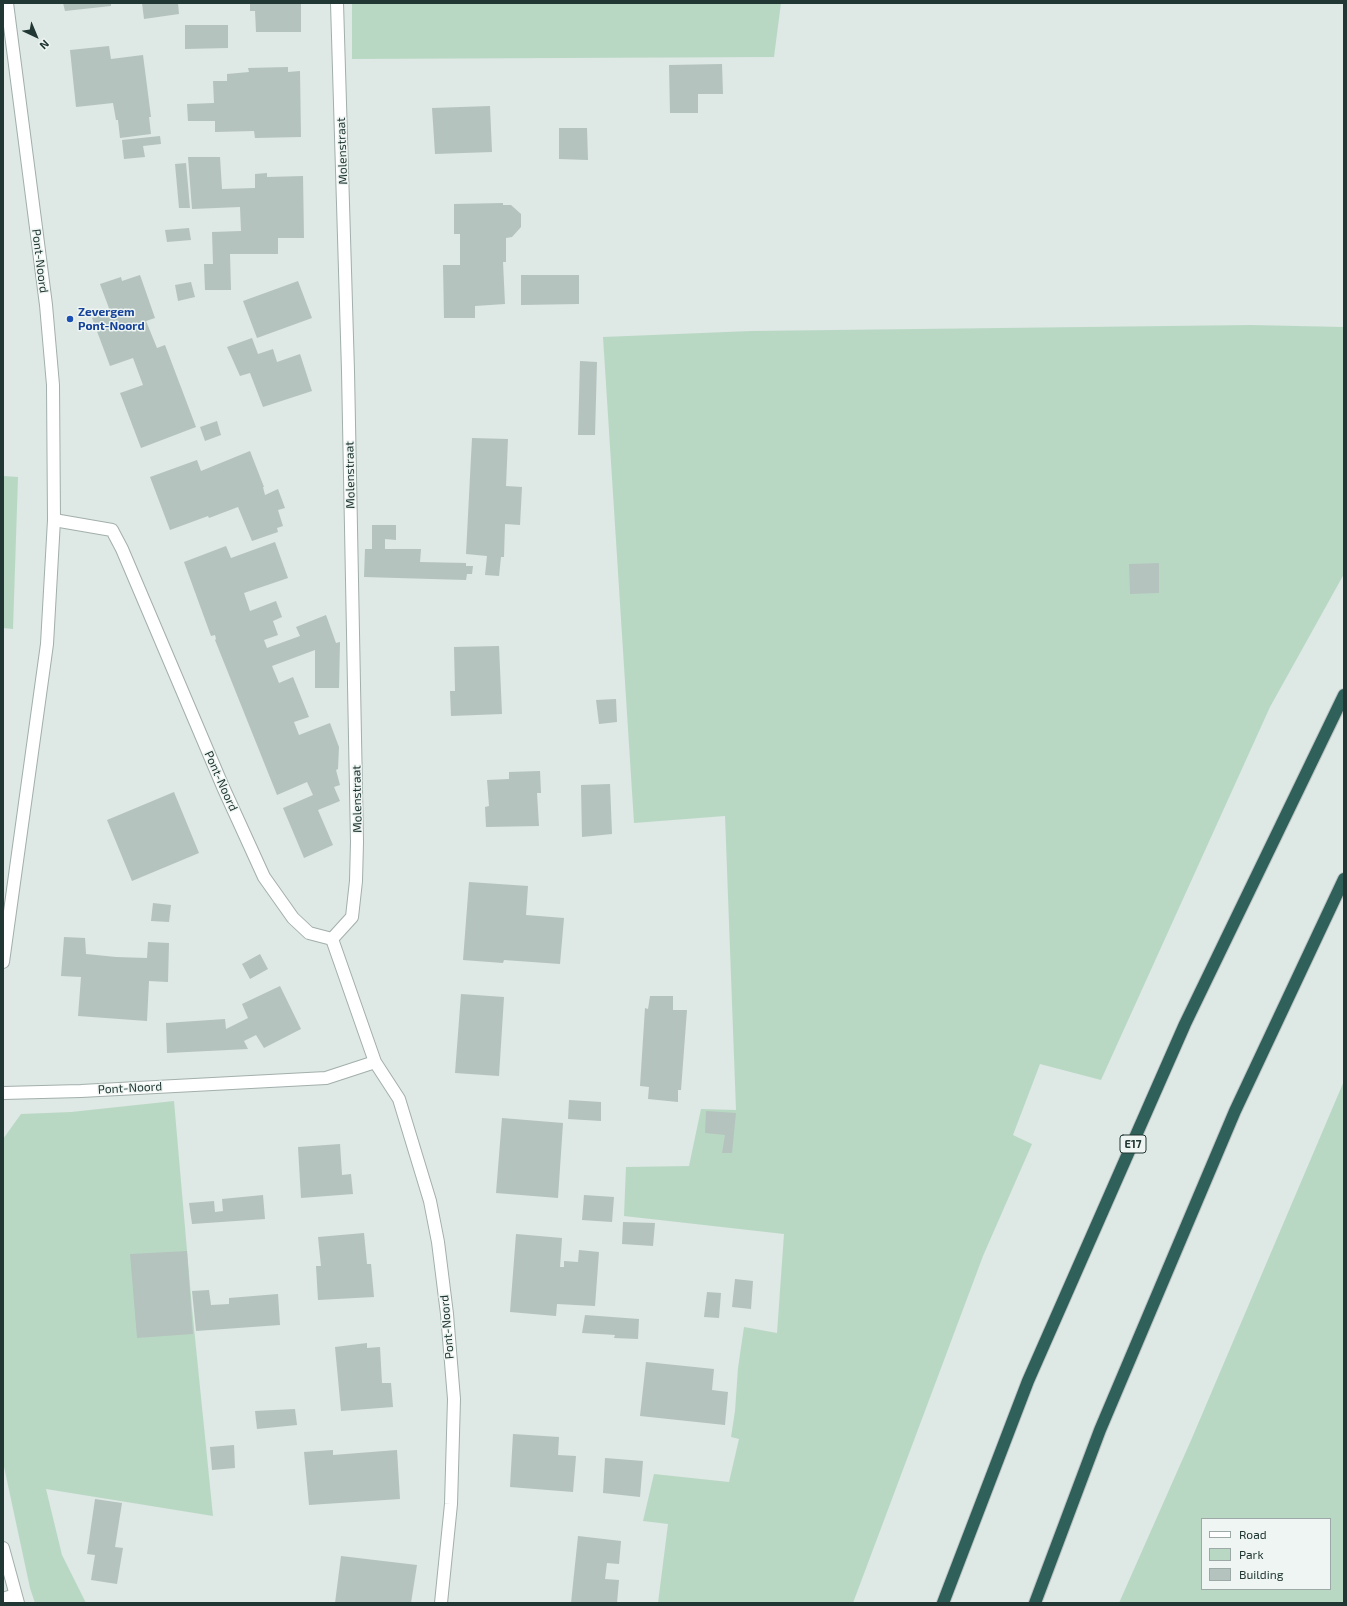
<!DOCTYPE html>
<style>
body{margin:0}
#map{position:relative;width:1347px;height:1606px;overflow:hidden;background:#dee8e5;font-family:"Exo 2",sans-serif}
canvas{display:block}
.frame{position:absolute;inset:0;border:4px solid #213733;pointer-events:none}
.legend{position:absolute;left:1201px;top:1518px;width:130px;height:72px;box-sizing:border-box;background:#eef5f2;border:1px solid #9ca9a6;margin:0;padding:5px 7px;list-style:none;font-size:12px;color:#213733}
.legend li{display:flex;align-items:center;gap:8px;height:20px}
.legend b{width:20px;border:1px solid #9ca9a6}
.north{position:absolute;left:16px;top:16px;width:40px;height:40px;-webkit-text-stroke:3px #eef5f2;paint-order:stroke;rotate:136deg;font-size:11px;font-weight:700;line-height:16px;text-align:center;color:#213733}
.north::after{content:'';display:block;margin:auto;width:14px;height:18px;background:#213733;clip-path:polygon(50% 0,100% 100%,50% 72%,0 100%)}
</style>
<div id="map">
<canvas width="1347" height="1606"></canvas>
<div class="frame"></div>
<ul class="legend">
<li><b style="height:5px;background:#fff"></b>Road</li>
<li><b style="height:11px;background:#b9d8c4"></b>Park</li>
<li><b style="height:11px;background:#b4c3be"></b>Building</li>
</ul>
<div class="north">N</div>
</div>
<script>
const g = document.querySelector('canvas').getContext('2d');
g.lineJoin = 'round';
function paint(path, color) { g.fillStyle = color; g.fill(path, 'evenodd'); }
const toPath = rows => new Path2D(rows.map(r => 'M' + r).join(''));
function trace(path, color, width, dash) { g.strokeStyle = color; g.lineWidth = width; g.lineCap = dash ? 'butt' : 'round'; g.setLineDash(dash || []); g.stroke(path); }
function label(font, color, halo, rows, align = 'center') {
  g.font = font + ' "Exo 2",sans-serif'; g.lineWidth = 3; g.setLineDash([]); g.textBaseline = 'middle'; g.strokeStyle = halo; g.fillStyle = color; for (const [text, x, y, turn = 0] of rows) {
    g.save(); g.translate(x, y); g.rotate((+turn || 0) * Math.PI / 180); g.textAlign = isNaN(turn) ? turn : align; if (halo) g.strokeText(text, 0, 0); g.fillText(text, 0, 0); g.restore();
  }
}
paint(toPath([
 [352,3,781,3,774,57,352,59],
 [1251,325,1344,327,1344,574,1270,707,1101,1080,1040,1064,1013,1135,1032,1144,983,1256,853,1603,658,1603,668,1524,643,1521,654,1474,729,1482,739,1439,731,1437,735,1411,738,1368,744,1327,777,1333,784,1234,624,1216,626,1167,689,1166,701,1109,736,1110,725,816,634,823,603,337,751,331],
 [3,476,18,477,13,629,3,628],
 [1344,1081,1344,1603,1119,1603,1192,1438],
 [1202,1519,1330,1519,1330,1589,1202,1589],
 [174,1101,192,1308,213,1516,46,1489,62,1555,86,1603,35,1603,30,1588,3,1462,3,1139,21,1114,71,1112]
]), '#b9d8c4');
paint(toPath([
 [63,3,111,3,111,6,65,11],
 [142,3,178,3,179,14,144,19],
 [250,3,301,3,301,32,256,32,255,11,250,11],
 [185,25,228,25,228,48,185,49],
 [109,46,111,59,143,55,151,117,149,117,151,134,120,138,118,120,116,120,113,103,76,107,70,50],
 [722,64,723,94,698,94,698,113,670,113,669,65],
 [288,67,288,72,300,71,301,137,255,138,254,131,215,132,215,121,188,121,187,104,214,103,213,81,227,81,227,74,249,72,248,68],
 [490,106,492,152,435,154,432,108],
 [559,128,587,128,588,160,559,159],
 [160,136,161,144,143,146,145,157,124,159,122,140],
 [188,157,220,157,222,189,255,188,255,174,267,173,267,177,303,176,304,238,278,238,278,254,230,254,231,290,205,290,204,264,213,264,212,232,241,231,240,207,192,209],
 [186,163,190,208,179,208,175,164],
 [503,203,503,205,511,205,521,214,521,227,512,237,506,238,506,262,503,262,505,304,475,306,475,318,444,318,443,265,460,265,460,234,454,234,454,204],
 [189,228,191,240,167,242,165,230],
 [140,275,155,318,146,321,157,348,165,345,196,427,141,448,120,393,143,385,133,358,110,366,92,318,110,311,100,284,121,277,122,281],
 [521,275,579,275,579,304,521,305],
 [298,281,312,318,257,338,243,301],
 [191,282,195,297,178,301,175,285],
 [252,338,258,354,273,349,277,362,300,354,312,391,263,407,250,373,240,376,227,347],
 [580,361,597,362,595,435,578,435],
 [217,421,221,435,205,441,200,427],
 [472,438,508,439,506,486,522,487,520,525,505,524,504,557,501,557,499,576,485,575,487,556,466,554],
 [250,451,264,487,263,487,265,495,278,489,285,508,278,510,283,526,277,528,278,532,252,541,238,507,209,518,208,516,170,530,150,477,197,460,201,471],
 [372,525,396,525,396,540,385,539,385,549,421,549,420,562,466,563,466,566,473,566,472,574,467,574,466,580,364,577,365,549,372,549],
 [275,542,288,578,244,593,250,611,276,601,282,617,273,621,278,635,264,640,267,648,300,636,296,627,326,615,336,643,340,642,339,688,315,688,315,650,272,666,279,683,293,677,309,717,294,722,299,735,330,723,339,747,338,769,336,770,340,785,334,787,340,801,318,810,333,845,304,858,283,808,313,795,307,782,277,795,215,640,216,639,215,635,211,636,184,562,226,546,231,558],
 [1159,563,1159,593,1130,594,1129,564],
 [499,646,502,714,451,716,450,691,455,691,454,647],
 [616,699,617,722,599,724,596,700],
 [540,771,541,793,537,793,539,826,486,827,485,807,489,806,487,780,509,779,509,772],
 [610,784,612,834,582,837,581,785],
 [174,792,199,853,132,881,107,820],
 [469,882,528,886,526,915,564,918,560,964,504,960,503,963,463,960],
 [153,903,171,905,169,922,151,921],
 [64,937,85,938,86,954,116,957,147,958,148,942,169,943,168,982,149,981,147,1021,78,1016,81,977,61,976],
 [260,954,268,969,250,979,242,964],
 [280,986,301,1029,264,1048,256,1035,244,1041,248,1049,167,1053,166,1023,225,1019,226,1029,248,1018,242,1004],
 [461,994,504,997,499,1076,455,1073],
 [650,996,673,996,673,1010,687,1010,681,1090,678,1090,678,1102,648,1099,649,1087,640,1086,645,1008,648,1009],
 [569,1100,601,1102,601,1121,568,1119],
 [706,1111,736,1113,732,1153,722,1153,725,1135,705,1133],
 [502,1118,563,1123,558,1198,496,1193],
 [340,1144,342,1175,351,1174,353,1194,301,1198,298,1147],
 [263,1195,265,1219,192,1224,189,1203,214,1201,215,1212,223,1211,222,1199],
 [584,1195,614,1197,612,1222,582,1220],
 [623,1222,655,1223,653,1246,622,1244],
 [364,1233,367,1264,371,1264,374,1297,318,1300,316,1266,321,1266,318,1237],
 [516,1234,562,1238,560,1267,564,1267,564,1261,578,1262,579,1250,599,1252,595,1306,557,1304,556,1316,510,1312],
 [187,1251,193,1334,137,1338,130,1254],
 [735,1279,753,1281,751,1309,732,1307],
 [209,1290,211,1305,229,1304,229,1298,278,1294,280,1325,196,1331,192,1291],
 [707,1292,721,1293,719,1318,704,1317],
 [585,1315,639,1319,638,1339,614,1338,615,1335,582,1333],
 [367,1343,367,1348,380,1347,382,1383,391,1383,393,1407,341,1411,335,1347],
 [646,1362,714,1369,712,1390,728,1392,725,1425,640,1416],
 [295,1409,297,1425,257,1429,255,1411],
 [513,1434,559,1437,558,1455,576,1456,573,1492,510,1487],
 [234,1445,235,1468,212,1470,210,1447],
 [333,1450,333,1455,397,1450,400,1499,309,1505,304,1452],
 [605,1458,643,1461,640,1497,603,1493],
 [95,1499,122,1503,115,1547,123,1548,117,1584,91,1580,95,1555,87,1554],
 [578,1536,621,1541,619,1564,607,1563,605,1579,619,1580,617,1603,571,1603],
 [341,1556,417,1565,411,1603,335,1603]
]), '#b4c3be');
const minor = toPath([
 [54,520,112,530,122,549,223,787,264,877,293,918,309,933,332,939],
 [332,939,352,917,356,881,357,842,348,371,337,3],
 [332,939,375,1062,399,1099,430,1201,438,1242,447,1314,454,1399,451,1504,441,1603],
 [3,1093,81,1091,326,1078,375,1062],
 [3,1599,15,1595]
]);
const tertiary = toPath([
 [3,962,47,644,54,520,53,385,46,305,7,3],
 [3,1548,18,1603]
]);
const motorway = toPath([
 [943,1603,1028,1381,1185,1024,1344,695],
 [1035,1603,1100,1430,1235,1111,1344,879]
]);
trace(minor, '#a2afac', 14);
trace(tertiary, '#a2afac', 14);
trace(motorway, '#bcc3c2', 14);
trace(minor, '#fff', 12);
trace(tertiary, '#fff', 12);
trace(motorway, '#30605a', 12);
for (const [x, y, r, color] of [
 [70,319,4,"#1a4fb4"]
]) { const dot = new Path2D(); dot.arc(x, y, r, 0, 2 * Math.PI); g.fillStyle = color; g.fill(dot); trace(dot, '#eef5f2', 1.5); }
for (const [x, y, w] of [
 [1133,1144,26]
]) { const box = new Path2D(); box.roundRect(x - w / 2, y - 9, w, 18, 3); g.fillStyle = '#eef5f2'; g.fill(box); trace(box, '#213733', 1); }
label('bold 11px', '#213733', null, [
 ["E17",1133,1144]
]);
label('12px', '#213733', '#eef5f2', [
 ["Molenstraat",342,151,-92],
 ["Pont-Noord",40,261,83],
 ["Molenstraat",350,475,-91],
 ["Pont-Noord",221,781,66],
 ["Molenstraat",357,799,-91],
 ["Pont-Noord",130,1088,-3],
 ["Pont-Noord",447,1327,-95]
]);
label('bold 12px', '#164399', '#eef5f2', [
 ["Zevergem",78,312],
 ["Pont-Noord",78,326]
], 'left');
</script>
